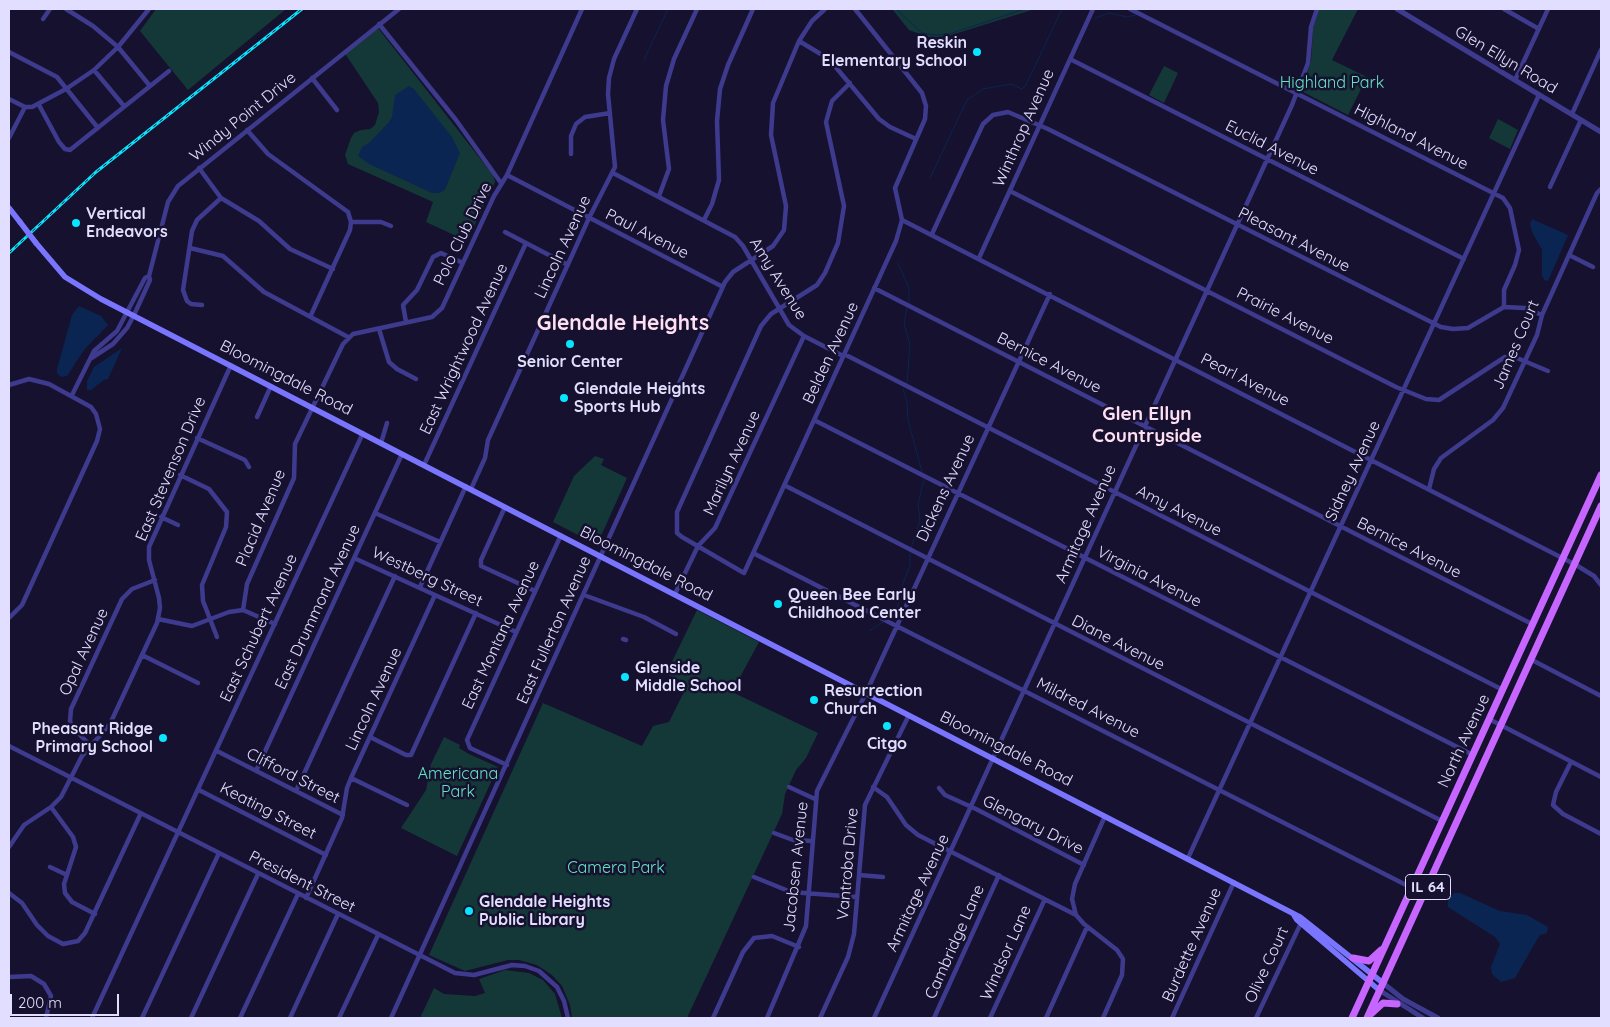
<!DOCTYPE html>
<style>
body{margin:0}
#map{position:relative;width:1610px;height:1027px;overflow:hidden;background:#16112e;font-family:Quicksand,sans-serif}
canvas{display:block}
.frame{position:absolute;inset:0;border:10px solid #e2deff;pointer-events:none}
.scale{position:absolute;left:10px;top:994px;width:109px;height:22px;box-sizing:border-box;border:2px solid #e2deff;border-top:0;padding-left:6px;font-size:15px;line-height:18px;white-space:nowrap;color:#e2deff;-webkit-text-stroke:4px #16112e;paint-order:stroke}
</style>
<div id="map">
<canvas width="1610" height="1027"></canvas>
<div class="frame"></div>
<div class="scale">200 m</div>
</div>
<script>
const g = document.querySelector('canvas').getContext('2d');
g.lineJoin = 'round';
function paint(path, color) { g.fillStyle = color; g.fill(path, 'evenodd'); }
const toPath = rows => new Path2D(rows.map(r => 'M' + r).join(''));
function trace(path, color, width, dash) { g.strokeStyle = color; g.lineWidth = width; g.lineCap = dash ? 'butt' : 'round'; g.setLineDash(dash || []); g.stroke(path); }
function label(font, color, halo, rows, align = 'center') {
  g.font = font + ' Quicksand,sans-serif'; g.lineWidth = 5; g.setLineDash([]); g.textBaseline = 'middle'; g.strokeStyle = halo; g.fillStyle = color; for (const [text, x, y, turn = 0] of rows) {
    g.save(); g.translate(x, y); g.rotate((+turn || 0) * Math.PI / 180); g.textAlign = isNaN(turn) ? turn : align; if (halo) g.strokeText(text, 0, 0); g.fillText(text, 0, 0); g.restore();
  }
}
paint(toPath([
 [156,9,286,9,188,90,140,31],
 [892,9,1035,9,948,36,931,38,909,30],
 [1319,9,1358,9,1332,60,1367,77,1348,115,1301,91,1311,61,1313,28],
 [378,28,493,175,495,182,467,241,426,222,433,202,348,164,345,155,351,138,354,133,361,130,370,129,375,125,379,112,378,103,344,52],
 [1164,66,1178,73,1164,103,1149,95],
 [1498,119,1518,130,1510,149,1489,138],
 [595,456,604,459,601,465,627,478,597,545,553,522,574,476],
 [697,610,759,642,732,692,818,733,806,758,796,770,785,794,782,814,687,1018,572,1018,570,1005,562,986,552,975,537,965,519,960,508,960,465,971,429,955,543,703,642,746,653,726,669,722,684,692,682,681,666,674],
 [444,737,460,745,459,748,469,754,498,767,457,856,401,828,426,790,431,764],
 [505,970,529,973,543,980,555,994,562,1018,420,1018,434,988,444,994,475,996,485,993,479,979]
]), '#143837');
paint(toPath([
 [409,86,414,89,452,137,460,153,445,190,439,193,432,193,369,164,358,156,362,147,369,143,389,122,392,117,395,95],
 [1532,219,1568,235,1548,281,1544,280,1542,275,1542,250,1532,232,1530,224],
 [79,306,101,316,108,325,84,350,67,376,61,377,57,373,57,369,72,315],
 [122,348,108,379,104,380,91,390,87,390,87,381,94,367],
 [1454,893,1460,893,1500,911,1527,915,1548,927,1547,933,1540,935,1535,943,1515,978,1501,982,1492,974,1491,967,1500,944,1495,937,1448,907,1448,900]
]), '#0b2552');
trace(toPath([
 [896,9,922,33,935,35,949,34,1025,9],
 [1139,10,1139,9],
 [1095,18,1109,13,1127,17,1136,15],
 [644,60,668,9],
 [930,178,967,100,983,89,1011,84,1022,89,1026,85,1062,9],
 [898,263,909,288,909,303],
 [907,308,904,323,910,345,907,383],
 [903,389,907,402,908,420,922,472],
 [911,548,920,521,918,504,924,479],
 [888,619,897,609,903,583,910,566,910,553],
 [869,631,883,622]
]), '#0b2552', 1);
trace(toPath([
 [66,9,93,26,118,47,150,86],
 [1130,9,1503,198,1510,208,1519,250,1515,265,1504,290,1504,307],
 [1504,9,1539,29],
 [43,19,50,9],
 [379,24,456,120,501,183],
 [799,41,829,59,879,119,890,127,916,139],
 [9,52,57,77,98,128],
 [1070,59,1464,259],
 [94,70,124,106],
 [312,78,337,110],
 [1515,80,1548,9],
 [850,83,832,101,826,122,844,206,838,243,825,273,817,285,771,314,761,326,677,512,677,533,682,537,744,573,896,241,902,220,895,188,925,119,926,106,922,93,855,9],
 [9,99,25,107,32,107,66,89,94,70,118,47,149,9],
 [39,105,59,142,65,149,70,150,169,71],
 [1572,114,1601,50],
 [247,130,268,154,348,212,351,222,350,230,311,315],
 [9,138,25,107],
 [571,154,571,136,576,124,585,117,610,113],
 [199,168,221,198,259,221,290,249,333,269],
 [613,173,735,237,743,246,789,325,804,336,843,356],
 [507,175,723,287],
 [1550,187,1581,120],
 [1010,191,1396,387,1426,399,1439,400,1505,357,1517,358,1548,371],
 [659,196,669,169,663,120,666,86,674,59,697,9],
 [704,220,712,204,719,180,717,121,720,89,728,65,753,9],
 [902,220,1576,565,1594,576,1601,585],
 [351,222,381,222,391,226],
 [505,232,568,265],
 [932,234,983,124,993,115,1008,112,1048,129,1441,327,1453,329,1468,328,1504,307,1525,308,1542,315],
 [190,248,223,256,264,292,348,337],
 [1569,255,1593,267],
 [979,258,1093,9],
 [874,288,1532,624],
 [202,305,191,304,187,301,183,290,192,231,197,220,221,198],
 [406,322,403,305,417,290,433,257,441,253,463,263],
 [379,329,389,362,397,369,416,379],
 [844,354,1503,690],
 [90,359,113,344,127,328,134,315,150,280,149,276,168,202,178,186,399,9],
 [9,385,29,379,49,384,91,407,96,414,100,429,97,441,22,605,9,618],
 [72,395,94,351,117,331,145,278,149,276],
 [257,417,271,386],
 [814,420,1473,755],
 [197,438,245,460,249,467],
 [381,443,387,423],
 [424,465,526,243],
 [180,475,209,489,227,512,226,527,202,585,203,601,217,637],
 [784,485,1442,821],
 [471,489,485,458,488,440,589,218,615,167,608,94,609,78,614,59,637,9],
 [1429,489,1434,469,1441,458,1493,420,1503,408,1537,335,1542,315,1569,255,1597,193,1601,189],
 [505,507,481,560,481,566,535,591],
 [375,513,440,542],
 [161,517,178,525],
 [753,553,1412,888],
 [354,558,516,632],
 [420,587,466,486],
 [675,594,698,546,715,528,804,336],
 [584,595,644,617,676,634],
 [243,610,247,584,294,478,295,444,343,344,353,334,432,317,442,308,494,196,507,175,582,9],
 [158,619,192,626,229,612,243,610,275,624],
 [623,639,626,640],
 [142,655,198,683],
 [1532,660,1601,696],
 [1489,719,1601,777],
 [370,737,406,755,411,755,476,613],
 [9,746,455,973,474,975,512,965,525,966,539,971,557,987,564,1001,568,1018],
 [91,746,72,727,70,721,71,709,122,599,132,589,155,580],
 [217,751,343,815],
 [1571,762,1556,792,1553,805,1563,814,1601,834],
 [507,765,470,748,467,740,561,535],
 [256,771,402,454],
 [351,778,407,805],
 [789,787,815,799],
 [873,787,887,797,906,825,918,835,1076,915],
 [939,788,945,795,976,809,1084,865],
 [199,790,326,855],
 [296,791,395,576],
 [51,807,73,837,76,847,64,884,65,893,72,902,95,914],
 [774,833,793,840,812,841],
 [9,847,24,825,51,807,61,797,82,756,110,724,142,655,157,623,160,608,159,598,149,560,149,547,231,365],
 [1188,858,1539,95],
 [50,867,67,875],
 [859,875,883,877],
 [754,877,791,892,857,897],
 [9,893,22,903,37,925,48,936,63,944,78,941,85,933,141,813],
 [306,898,342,818,347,788,351,778,435,595],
 [9,977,31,976,44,984,51,996,46,1018],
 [92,1018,363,433],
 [142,1018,219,853],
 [191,1018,258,874],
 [240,1018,298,894],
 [290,1018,338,914],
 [339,1018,378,935],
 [391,1018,725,282,733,272,773,246,784,230,786,206,771,135,773,103,799,41,812,21,825,9],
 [713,1018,743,952,754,938,772,936,799,947],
 [767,1018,806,926,817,791,866,693,1050,294],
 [820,1018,848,957,854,934,865,805,909,715],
 [874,1018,1292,105,1308,63,1311,27,1317,9],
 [934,1018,999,875],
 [990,1018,1045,899],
 [1046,1018,1087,927],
 [1103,1018,1122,975,1123,959,1117,950,1084,924,1076,915,1072,899,1075,884,1105,816],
 [1172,1018,1234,882],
 [1256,1018,1301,923]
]), '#3e3b8e', 4.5);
trace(toPath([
 [1397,9,1601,132],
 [1383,983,1403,999,1438,1018],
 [1379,990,1423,1018]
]), '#3e3b8e', 5);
trace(toPath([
 [9,208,20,222],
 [36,243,65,277,101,299,1300,917,1383,983],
 [1294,915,1297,920,1379,990]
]), '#7975ff', 5.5);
trace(toPath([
 [1353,958,1369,961,1381,950],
 [1371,1014,1383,1003,1397,1004],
 [1352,1018,1601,475],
 [1367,1018,1601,506]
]), '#c665ff', 7);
const rail = toPath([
 [9,253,96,172,302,9]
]);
trace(rail, '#0ae5ff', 3);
trace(rail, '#16112e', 1, [4]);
trace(toPath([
 [20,222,36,243]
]), '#7975ff', 5.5);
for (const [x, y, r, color] of [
 [977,52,5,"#0ae5ff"],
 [76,223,5,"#0ae5ff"],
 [570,344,5,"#0ae5ff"],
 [564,398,5,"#0ae5ff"],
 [778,604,5,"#0ae5ff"],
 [625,677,5,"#0ae5ff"],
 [814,700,5,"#0ae5ff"],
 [887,726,5,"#0ae5ff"],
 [163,738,5,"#0ae5ff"],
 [469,911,5,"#0ae5ff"]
]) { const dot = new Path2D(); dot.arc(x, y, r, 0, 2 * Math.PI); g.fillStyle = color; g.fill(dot); trace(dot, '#16112e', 2); }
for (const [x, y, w] of [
 [1428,887,45]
]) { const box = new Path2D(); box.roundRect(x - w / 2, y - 12.5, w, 25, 4); g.fillStyle = '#16112e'; g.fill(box); trace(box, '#e2deff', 1); }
label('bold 15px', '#e2deff', null, [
 ["IL 64",1428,887]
]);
label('bold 16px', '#e2deff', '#16112e', [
 ["Reskin",967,43,"right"],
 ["Elementary School",967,61,"right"],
 ["Vertical",86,214],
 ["Endeavors",86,232],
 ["Senior Center",570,362,"center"],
 ["Glendale Heights",574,389],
 ["Sports Hub",574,407],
 ["Queen Bee Early",788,595],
 ["Childhood Center",788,613],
 ["Glenside",635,668],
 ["Middle School",635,686],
 ["Resurrection",824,691],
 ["Church",824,709],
 ["Pheasant Ridge",153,729,"right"],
 ["Primary School",153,747,"right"],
 ["Citgo",887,744,"center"],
 ["Glendale Heights",479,902],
 ["Public Library",479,920]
], 'left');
label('16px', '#e2deff', '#16112e', [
 ["Glen Ellyn Road",1506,60,31],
 ["Windy Point Drive",243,117,-39],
 ["Winthrop Avenue",1024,128,-66],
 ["Highland Avenue",1411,137,27],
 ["Euclid Avenue",1272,148,27],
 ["Polo Club Drive",463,234,-64],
 ["Paul Avenue",647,234,27],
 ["Pleasant Avenue",1294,240,27],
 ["Lincoln Avenue",563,247,-65],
 ["Amy Avenue",778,279,58],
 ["Prairie Avenue",1285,316,27],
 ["James Court",1516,345,-67],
 ["East Wrightwood Avenue",464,349,-65],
 ["Belden Avenue",831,353,-65],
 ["Bernice Avenue",1049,363,27],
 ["Bloomingdale Road",286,378,27],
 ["Pearl Avenue",1245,380,27],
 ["Marilyn Avenue",732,463,-65],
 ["East Stevenson Drive",171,469,-67],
 ["Sidney Avenue",1353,471,-65],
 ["Dickens Avenue",946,488,-65],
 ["Amy Avenue",1179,511,27],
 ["Placid Avenue",261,518,-67],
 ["Armitage Avenue",1086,524,-66],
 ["Bernice Avenue",1409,548,27],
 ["Bloomingdale Road",646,564,27],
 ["Westberg Street",427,577,25],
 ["Virginia Avenue",1149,577,27],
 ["East Drummond Avenue",318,607,-65],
 ["East Schubert Avenue",259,628,-65],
 ["East Fullerton Avenue",554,630,-66],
 ["East Montana Avenue",501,635,-65],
 ["Diane Avenue",1118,643,27],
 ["Opal Avenue",84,652,-65],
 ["Lincoln Avenue",374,699,-65],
 ["Mildred Avenue",1088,708,27],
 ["North Avenue",1464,741,-65],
 ["Bloomingdale Road",1006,749,27],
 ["Clifford Street",293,776,27],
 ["Keating Street",268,811,27],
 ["Glengary Drive",1033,825,27],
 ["Vantroba Drive",848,864,-85],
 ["Jacobsen Avenue",796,867,-84],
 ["President Street",302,882,27],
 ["Armitage Avenue",918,893,-65],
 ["Cambridge Lane",955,942,-66],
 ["Burdette Avenue",1192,945,-66],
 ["Windsor Lane",1006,953,-66],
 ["Olive Court",1267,965,-65]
]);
label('16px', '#63e5c5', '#16112e', [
 ["Highland Park",1332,83],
 ["Americana",458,774],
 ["Park",458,792],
 ["Camera Park",616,868]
]);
label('bold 19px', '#ffe0f3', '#16112e', [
 ["Glen Ellyn",1147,414],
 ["Countryside",1147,436]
]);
label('bold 21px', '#ffe0f3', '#16112e', [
 ["Glendale Heights",623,324]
]);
</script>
